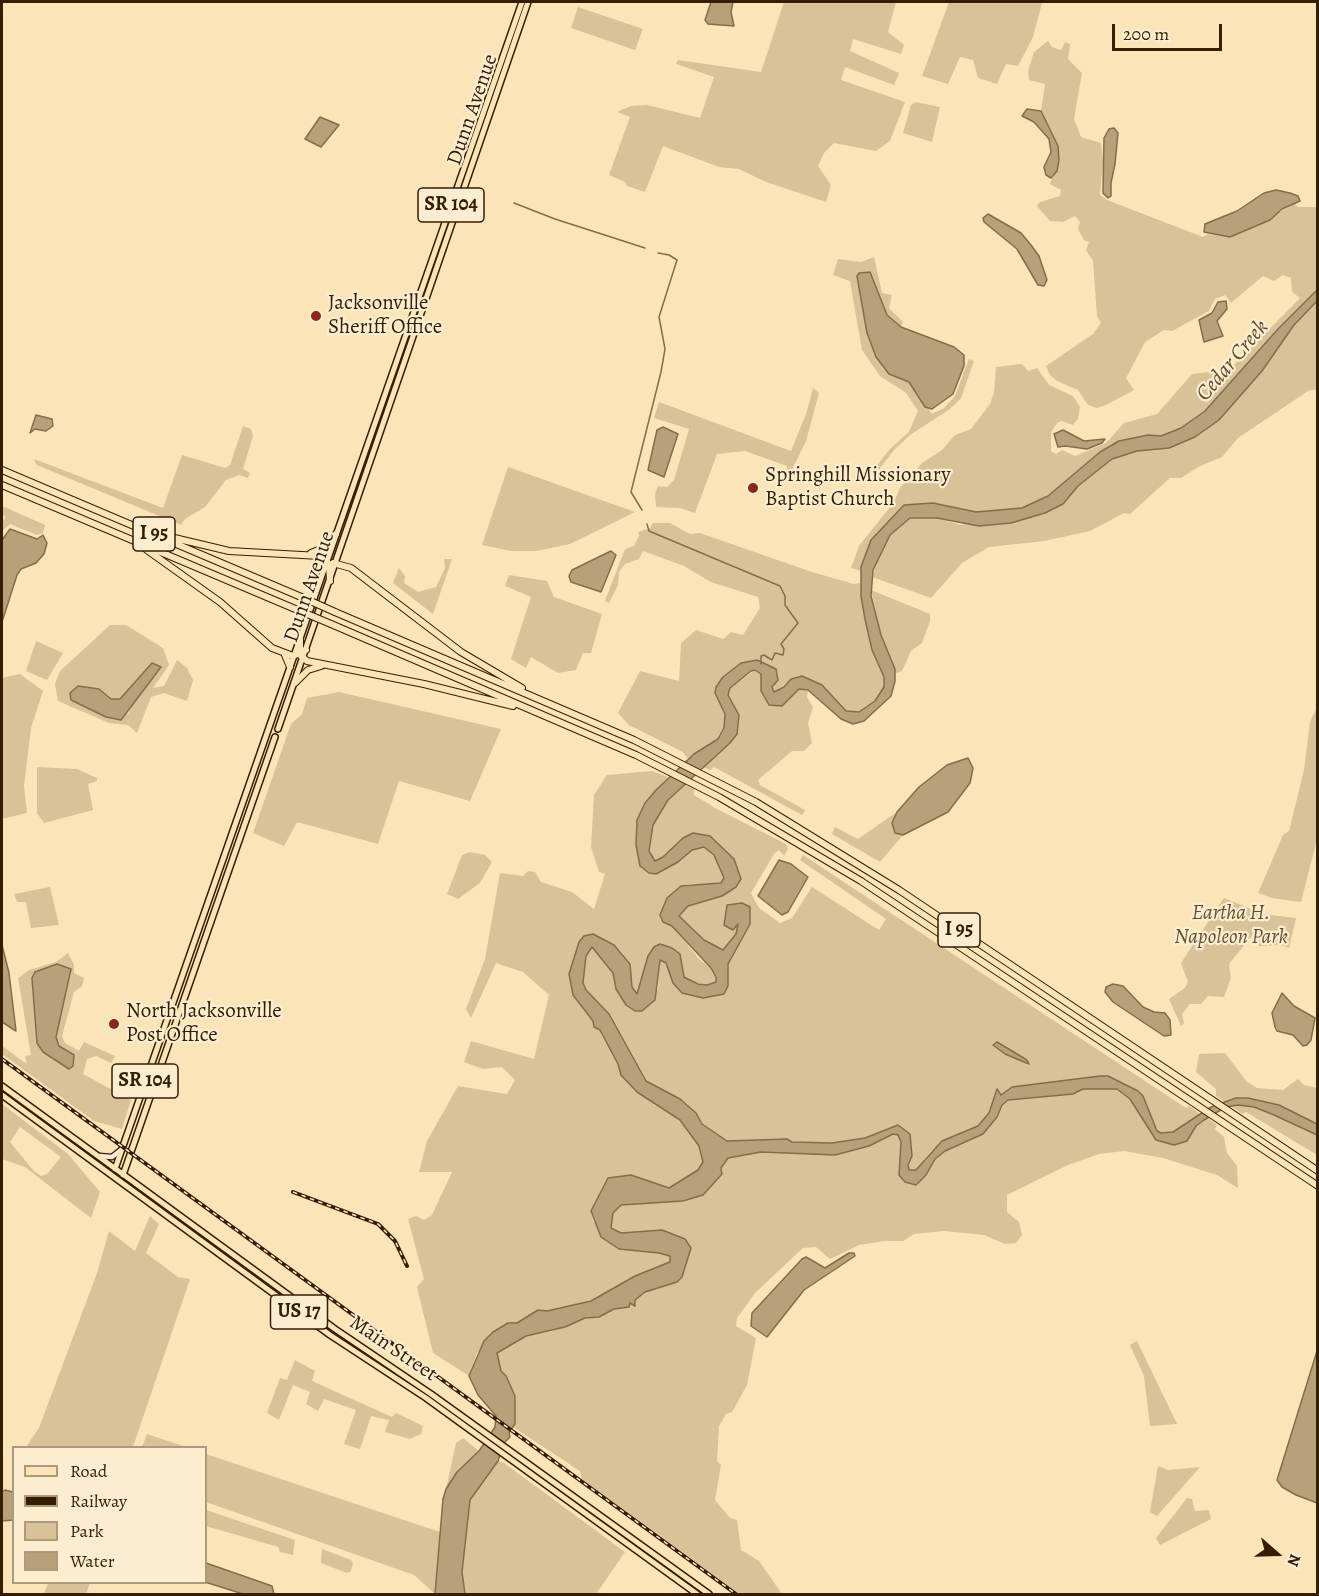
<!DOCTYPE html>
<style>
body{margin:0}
#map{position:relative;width:1319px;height:1596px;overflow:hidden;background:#fbe4b7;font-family:Alegreya,serif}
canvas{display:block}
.frame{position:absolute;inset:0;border:3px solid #351e00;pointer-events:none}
.legend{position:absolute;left:12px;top:1446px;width:195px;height:138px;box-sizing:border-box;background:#fcedd0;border:2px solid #ac9a7d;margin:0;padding:8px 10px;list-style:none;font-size:18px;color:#351e00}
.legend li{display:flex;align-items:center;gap:12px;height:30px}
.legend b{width:30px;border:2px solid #ac9a7d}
.north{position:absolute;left:1247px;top:1524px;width:60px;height:60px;-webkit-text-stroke:4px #fcedd0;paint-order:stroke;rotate:110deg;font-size:16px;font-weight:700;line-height:24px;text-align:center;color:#351e00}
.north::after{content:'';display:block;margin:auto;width:21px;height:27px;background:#351e00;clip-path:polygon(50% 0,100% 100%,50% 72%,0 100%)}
.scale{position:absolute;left:1112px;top:24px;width:110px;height:27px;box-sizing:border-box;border:3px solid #351e00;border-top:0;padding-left:8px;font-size:18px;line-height:21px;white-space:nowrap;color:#351e00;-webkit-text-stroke:4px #fcedd0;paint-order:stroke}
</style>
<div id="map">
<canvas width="1319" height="1596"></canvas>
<div class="frame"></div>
<ul class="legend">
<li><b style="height:8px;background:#fbe4b7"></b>Road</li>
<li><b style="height:8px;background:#351e00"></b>Railway</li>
<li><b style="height:16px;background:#d9c298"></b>Park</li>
<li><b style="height:16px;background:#b8a179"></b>Water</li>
</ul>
<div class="north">N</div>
<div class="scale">200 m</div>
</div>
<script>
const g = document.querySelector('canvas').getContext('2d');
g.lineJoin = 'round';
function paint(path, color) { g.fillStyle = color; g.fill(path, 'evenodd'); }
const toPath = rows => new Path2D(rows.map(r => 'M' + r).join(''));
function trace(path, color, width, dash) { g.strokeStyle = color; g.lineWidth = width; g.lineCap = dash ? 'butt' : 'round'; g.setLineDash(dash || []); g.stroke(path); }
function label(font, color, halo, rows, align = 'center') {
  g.font = font + ' Alegreya,serif'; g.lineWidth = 4.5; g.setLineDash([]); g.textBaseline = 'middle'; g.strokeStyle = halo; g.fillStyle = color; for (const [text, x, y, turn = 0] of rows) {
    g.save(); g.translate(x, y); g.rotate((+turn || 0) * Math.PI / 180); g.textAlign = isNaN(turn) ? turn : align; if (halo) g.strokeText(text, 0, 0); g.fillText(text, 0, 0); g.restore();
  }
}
paint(toPath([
 [784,2,896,2,888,32,904,45,901,54,853,39,850,51,899,73,894,85,845,67,841,80,905,102,890,141,876,151,834,143,824,153,818,166,831,185,826,202,766,182,739,169,719,167,663,146,645,192,627,186,625,182,609,175,630,117,617,112,631,106,647,105,700,118,714,77,676,64,678,60,761,72],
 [949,2,1042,3,1033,37,1018,66,1006,64,997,84,978,78,973,60,960,57,948,84,922,76],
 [578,7,643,29,635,50,571,28],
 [1048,41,1052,47,1061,50,1065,42,1070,44,1068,59,1082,73,1074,119,1081,137,1101,143,1103,160,1100,195,1107,200,1203,237,1208,234,1230,237,1295,204,1298,207,1317,207,1317,290,1278,329,1205,411,1181,428,1161,436,1148,435,1119,441,1100,452,1048,496,1022,508,976,512,933,503,871,540,861,571,851,568,859,546,894,502,900,488,922,463,942,450,955,435,971,429,990,404,994,392,996,367,1022,364,1028,371,1037,368,1049,385,1073,396,1080,407,1078,419,1073,425,1061,421,1057,423,1051,432,1051,451,1056,454,1062,450,1075,456,1106,443,1124,423,1157,414,1192,374,1229,370,1300,298,1292,292,1291,278,1283,275,1274,281,1263,276,1231,303,1225,295,1215,299,1209,311,1172,331,1164,330,1145,342,1126,378,1134,390,1106,405,1097,408,1088,405,1078,390,1057,381,1050,375,1046,366,1093,334,1101,323,1097,316,1093,261,1086,250,1089,242,1084,240,1078,229,1080,222,1075,216,1063,222,1050,221,1037,206,1040,202,1060,196,1061,190,1050,184,1059,160,1058,146,1041,111,1045,84,1029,80,1028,71,1034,52],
 [916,102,940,107,932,142,903,133,911,105],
 [874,257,882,293,892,295,889,308,903,322,901,327,887,315,870,272,857,276,867,333,876,357,884,369,909,382,932,414,944,408,955,396,969,359,974,361,961,398,950,409,910,435,894,450,873,477,869,475,891,448,909,432,918,411,906,393,880,376,862,350,850,281,833,275,838,259,861,262],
 [1317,301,1317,389,1308,391,1238,438,1222,457,1198,467,1181,478,1170,478,1130,514,1124,513,1090,531,1044,541,989,547,962,563,931,598,872,577,880,550,890,535,910,518,937,518,961,525,1063,504,1078,486,1112,459,1137,451,1169,448,1195,437,1219,420,1262,371,1294,325],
 [813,388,819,393,806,441,790,474,786,472,787,466,745,451,717,454,695,513,680,508,656,507,655,494,658,486,667,487,674,480,689,429,654,418,659,402,791,451,806,414],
 [243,426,251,429,253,436,243,469,250,473,248,478,239,475,226,480,205,507,185,519,181,525,37,465,35,462,34,459,163,508,182,455,225,468,230,465],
 [508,467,621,507,635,512,570,544,536,551,511,551,482,545],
 [2,506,45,525,43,533,37,535,10,524,2,531,2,521,6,517,2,514],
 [653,523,670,523,690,534,700,533,812,572,854,584,860,583,872,650,884,677,884,687,875,701,859,712,846,711,822,685,804,676,796,677,774,692,757,660,715,693,725,714,724,728,718,739,688,759,683,752,629,725,618,713,640,671,679,681,681,643,696,630,723,639,731,632,743,635,760,608,758,597,711,582,684,566,643,551,639,559,625,564,619,572,618,585,609,603,605,601,625,549,634,546,639,536,638,532,650,528],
 [444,559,452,559,433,614,393,583,399,568,405,576,404,583,418,592,436,587,445,568],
 [509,575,547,581,554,597,602,614,591,653,583,653,576,670,558,673,531,657,526,668,511,659,531,597,505,586],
 [871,590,930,614,930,621,922,643,911,651,902,671,895,674,893,662,881,635],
 [110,625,126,625,163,648,169,665,153,688,164,686,177,660,187,668,193,680,187,701,164,693,151,697,137,733,128,725,109,723,58,701,55,684,60,671],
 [152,663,128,714,99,689,111,699,120,699],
 [36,641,63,653,47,680,26,671],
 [755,670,761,674,761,691,769,705,782,706,799,689,808,691,807,697,813,707,808,723,812,743,804,751,792,751,758,780,760,785,805,810,802,815,714,767,710,770,703,767,737,732,735,709,728,697,730,688],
 [20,674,43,691,31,728,24,786,27,813,2,819,2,678],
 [339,692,501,729,470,801,399,781,378,844,297,822,284,846,253,833,291,724,302,714,307,698],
 [1317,707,1317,839,1301,902,1272,898,1258,893,1283,835,1289,831,1304,770,1310,722],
 [37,767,77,769,97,778,97,781,88,784,93,810,44,823,37,813],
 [652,771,668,777,645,803,637,820,640,866,678,862,692,850,704,847,714,855,725,878,721,883,713,885,690,884,681,886,670,898,672,925,699,959,711,968,716,977,716,982,707,985,690,981,684,977,682,963,648,956,638,994,632,987,630,963,623,954,614,945,584,936,573,995,593,1021,594,1027,600,1030,618,1064,621,1075,654,1104,680,1120,699,1146,703,1162,698,1170,669,1188,631,1175,608,1178,591,1211,593,1221,639,1252,650,1251,670,1256,670,1262,635,1276,592,1301,547,1311,538,1310,517,1323,508,1323,494,1332,477,1353,469,1376,433,1353,417,1287,424,1279,408,1219,416,1216,424,1220,432,1215,452,1172,419,1172,427,1141,458,1086,507,1094,515,1080,502,1067,483,1069,464,1062,471,1041,534,1059,549,995,523,972,496,963,471,1018,466,1009,485,959,500,873,523,876,528,871,535,872,541,882,572,892,594,909,605,874,599,872,591,847,594,795,607,775],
 [685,785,694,789,694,795,717,809,786,844,788,849,784,856,779,850,774,854,751,893,759,908,780,923,792,918,812,887,879,930,886,919,800,860,803,855,1186,1108,1189,1106,1200,1114,1173,1132,1161,1133,1157,1131,1143,1096,1108,1077,996,1096,989,1113,978,1126,931,1151,916,1170,909,1170,908,1165,912,1156,910,1134,888,1128,865,1138,832,1143,792,1142,786,1139,727,1141,702,1124,696,1113,680,1099,646,1081,609,1014,586,990,583,983,586,956,592,947,613,973,616,989,626,1005,658,989,660,960,666,963,673,983,682,993,703,998,724,994,728,986,728,964,750,924,727,905,724,921,738,924,737,934,723,950,704,940,679,916,688,906,722,896,734,859,683,838,663,857,655,861,649,851,653,825,658,813,668,800],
 [897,812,892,824,895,833,903,835,880,862,832,834,835,827,858,839],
 [470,852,485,855,492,862,480,883,458,899,447,894,462,855],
 [50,887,59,925,31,928,26,902,17,902,14,894],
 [1224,898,1263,914,1296,918,1289,948,1280,945,1259,946,1252,936,1229,964,1231,978,1224,997,1208,996,1201,1004,1190,1004,1182,1014,1184,1023,1181,1026,1169,999,1185,988,1188,982,1181,963],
 [68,953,74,965,74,973,84,978,82,986,74,992,62,1036,65,1043,79,1051,84,1042,115,1056,111,1063,96,1056,87,1059,83,1074,131,1100,122,1129,94,1121,2,1054,2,1046,27,1064,25,1056,31,1055,18,978,29,970,56,962],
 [71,970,56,1037,59,1046,74,1055,37,1043,36,1015],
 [1225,1053,1247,1082,1257,1088,1283,1090,1298,1079,1304,1085,1317,1088,1317,1124,1279,1105,1248,1098,1225,1102,1216,1096,1216,1089,1196,1072,1199,1054],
 [1101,1087,1117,1089,1130,1099,1156,1140,1173,1145,1187,1141,1196,1126,1207,1118,1217,1125,1215,1129,1224,1137,1227,1153,1237,1166,1238,1188,1217,1175,1163,1158,1124,1151,1099,1154,1068,1165,1007,1195,1007,1212,1019,1222,1022,1235,1016,1243,1005,1244,984,1235,944,1231,914,1234,903,1241,884,1241,859,1245,830,1259,816,1247,803,1248,756,1292,737,1318,736,1326,756,1338,747,1385,732,1412,726,1414,719,1426,717,1461,721,1465,715,1500,730,1518,737,1520,741,1550,759,1561,782,1594,740,1594,582,1479,580,1471,513,1427,515,1424,497,1353,526,1336,552,1331,585,1318,608,1313,629,1302,635,1305,635,1300,645,1292,677,1282,679,1238,662,1230,621,1233,611,1228,613,1213,621,1205,683,1201,721,1168,728,1158,761,1152,835,1155,869,1146,893,1134,898,1135,901,1142,902,1157,899,1170,926,1175,935,1159,945,1151,983,1134,997,1117,1002,1105,1008,1100,1073,1094,1083,1089],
 [2,1104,68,1154,100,1192,91,1218,25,1167,2,1159],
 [20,1127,61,1157,47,1174,41,1176,33,1170,10,1142],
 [1238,1105,1254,1107,1312,1132,1317,1135,1317,1155,1246,1112,1242,1114,1231,1106],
 [150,1216,159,1224,146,1253,178,1277,190,1279,133,1447,26,1447,39,1428,97,1273,109,1231,135,1251],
 [1137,1341,1177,1424,1150,1426,1144,1376,1130,1345],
 [295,1360,315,1371,312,1381,392,1417,396,1413,423,1426,421,1434,410,1439,385,1432,389,1420,371,1416,360,1449,344,1444,356,1410,324,1399,318,1411,306,1404,310,1392,293,1385,279,1420,267,1413,280,1378,287,1380],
 [147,1434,186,1447,142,1447],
 [463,1438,479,1451,457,1472,446,1489,456,1443],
 [206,1454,440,1532,435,1594,414,1575,206,1502],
 [498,1461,504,1463,625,1552,596,1594,465,1594,462,1572,470,1500],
 [1158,1466,1168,1470,1200,1467,1157,1516,1150,1512],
 [1187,1498,1192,1499,1195,1511,1209,1510,1211,1519,1160,1545,1156,1538],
 [206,1510,295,1540,293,1555,280,1552,278,1547,206,1526],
 [322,1549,351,1560,353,1563,351,1571,347,1573,321,1563],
 [48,1583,48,1582,90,1583,86,1594,44,1594]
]), '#d9c298');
const water = toPath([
 [711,2,733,2,731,12,734,26,708,24,705,20,711,2],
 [1027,109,1041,111,1058,146,1059,160,1057,171,1051,178,1046,175,1044,167,1051,152,1049,139,1034,122,1022,116,1027,109],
 [320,117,339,125,321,147,305,139,320,117],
 [1114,128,1118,133,1115,164,1111,183,1111,196,1108,198,1103,193,1104,138,1109,129,1114,128],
 [1276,190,1290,193,1298,196,1300,201,1282,209,1270,220,1230,237,1204,232,1205,224,1237,211,1264,193,1276,190],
 [988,214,1021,233,1031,245,1039,256,1047,280,1044,286,1038,285,1017,249,984,222,983,218,988,214],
 [870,272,887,315,901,327,954,347,964,355,964,366,953,394,932,409,925,407,909,382,889,374,876,357,867,333,857,276,859,273,870,272],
 [1317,290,1317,301,1294,325,1262,371,1219,420,1195,437,1169,448,1137,451,1112,459,1078,486,1063,504,1045,513,1011,523,979,526,937,518,910,518,890,535,873,570,871,596,881,635,895,669,895,681,891,696,864,721,853,724,841,719,808,690,799,689,782,706,769,705,761,691,761,674,755,670,751,671,730,688,728,695,739,715,737,734,730,743,668,800,653,825,649,851,655,861,663,857,683,838,693,833,710,836,734,859,741,879,736,887,722,896,688,906,679,916,704,940,723,950,736,934,738,924,733,930,724,925,727,905,742,903,750,907,750,924,728,964,728,986,724,994,703,998,682,993,673,983,666,963,660,960,655,1000,642,1011,635,1011,626,1005,616,989,613,973,592,947,586,956,583,983,586,990,609,1014,646,1081,680,1099,696,1113,702,1124,727,1141,787,1139,792,1142,832,1143,865,1138,898,1125,910,1134,912,1156,908,1165,909,1170,916,1170,942,1141,978,1126,989,1113,997,1089,1001,1095,1012,1087,1100,1076,1108,1076,1138,1091,1143,1096,1157,1131,1161,1133,1173,1132,1211,1107,1236,1098,1248,1098,1279,1105,1317,1124,1317,1135,1274,1115,1254,1107,1238,1105,1226,1107,1204,1120,1196,1126,1187,1141,1174,1145,1156,1140,1130,1099,1117,1089,1083,1089,1073,1094,1008,1100,1002,1105,997,1117,983,1134,945,1151,935,1159,926,1175,916,1185,905,1182,899,1175,901,1142,898,1135,893,1134,869,1146,835,1155,761,1152,728,1158,721,1168,722,1174,703,1195,683,1201,621,1205,613,1213,611,1228,621,1233,662,1230,685,1239,691,1248,682,1277,677,1282,645,1292,635,1300,635,1306,630,1303,629,1307,614,1309,599,1317,585,1318,565,1327,526,1336,497,1353,501,1371,506,1376,515,1396,515,1424,509,1432,510,1437,504,1443,498,1461,470,1500,462,1572,465,1594,435,1594,443,1499,446,1489,457,1472,479,1451,495,1427,496,1416,478,1395,469,1376,484,1341,493,1332,508,1323,517,1323,538,1310,547,1311,591,1301,635,1276,670,1262,670,1256,659,1253,619,1249,601,1237,591,1211,608,1178,631,1175,669,1188,698,1170,703,1162,699,1146,680,1120,637,1092,621,1075,618,1064,600,1030,594,1027,593,1021,573,995,569,974,579,942,584,936,593,934,614,945,630,964,632,987,637,994,648,956,654,947,660,944,672,948,680,954,684,977,698,984,707,985,716,982,716,977,711,968,672,926,663,922,660,915,667,898,681,886,721,883,724,878,714,855,704,847,692,850,678,862,656,874,649,873,640,866,636,845,637,820,645,803,656,790,694,754,718,739,724,728,725,714,715,693,716,687,723,677,741,663,757,660,776,669,778,680,772,687,774,692,784,687,791,679,802,676,822,685,846,711,859,712,875,701,884,687,884,677,872,650,865,619,861,596,861,567,871,540,904,505,933,503,976,512,1022,508,1048,496,1100,452,1119,441,1148,435,1161,436,1181,428,1205,411,1278,329,1317,290],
 [1226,301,1227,309,1217,321,1223,336,1204,342,1199,320,1212,313,1218,302,1226,301],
 [36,415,52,419,53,426,46,431,35,429,30,433,36,415],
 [663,427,678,434,664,477,648,470,657,430,663,427],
 [1063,430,1084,441,1105,439,1102,443,1087,449,1065,446,1058,447,1054,434,1063,430],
 [10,529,37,539,43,535,47,543,44,554,36,563,21,569,17,575,2,622,2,540,10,529],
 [611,551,616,555,601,592,571,582,569,576,572,570,611,551],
 [152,663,161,667,121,720,106,717,71,700,70,693,78,686,99,689,111,699,120,699,152,663],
 [968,758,973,768,970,783,948,812,903,835,895,833,892,823,897,812,919,787,947,765,968,758],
 [779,860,791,864,808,877,788,912,782,915,758,896,779,860],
 [2,945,9,973,16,1031,2,1022,2,945],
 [57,964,71,969,56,1037,59,1046,74,1055,73,1066,69,1069,43,1052,37,1043,32,978,35,972,57,964],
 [1113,984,1123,986,1143,1007,1154,1012,1165,1013,1170,1020,1171,1035,1164,1036,1113,1002,1105,992,1106,987,1113,984],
 [1282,993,1294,1006,1315,1018,1311,1040,1307,1045,1303,1046,1293,1035,1277,1031,1275,1027,1272,1013,1282,993],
 [997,1042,1027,1060,1029,1064,1005,1054,993,1045,997,1042],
 [849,1253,854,1253,855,1256,804,1290,767,1337,751,1326,752,1313,802,1259,806,1257,825,1268,849,1253],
 [1317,1351,1317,1503,1296,1495,1282,1487,1277,1480,1317,1351],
 [5,1490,13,1492,13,1520,2,1521,2,1492,5,1490],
 [206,1563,272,1586,274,1594,243,1594,205,1582,206,1563]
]);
paint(water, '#b8a179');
trace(water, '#846d49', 1.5);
trace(toPath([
 [514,203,555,219,645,248],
 [642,510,631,492,661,372,665,349,659,317,677,260,669,255,658,253],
 [647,524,649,531,780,586,785,596,785,605,798,623,781,644,784,649,783,655,775,653,772,660,764,655,761,656,761,664]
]), '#846d49', 1.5);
const secondary = toPath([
 [99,1156,112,1157,121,1150]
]);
const primary = toPath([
 [278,729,528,2],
 [2,1086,335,1329,431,1394,709,1594],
 [2,1095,330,1335,426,1398,697,1594],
 [115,1169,522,2],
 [123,1175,275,737]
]);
const highway = toPath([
 [2,470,306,599],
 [2,485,300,611],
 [166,536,229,551,320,556,329,564,330,581],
 [147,550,220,602,272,648,293,656,306,650],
 [311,553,326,547,336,534],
 [324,568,333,563,351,568,461,652,522,688],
 [335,612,634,740,756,802,899,890,1318,1171],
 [331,624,636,755,719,797,861,881,1318,1186],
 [300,637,300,655,307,661,424,684,513,706],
 [285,655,290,667],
 [295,683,308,670,321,666]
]);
trace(secondary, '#351e00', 7);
trace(primary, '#351e00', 8);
trace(highway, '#351e00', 8);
trace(secondary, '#fcedd0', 4.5);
trace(primary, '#fbe4b7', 5);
trace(highway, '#fbe4b7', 6);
const rail = toPath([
 [2,1059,736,1594],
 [293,1192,378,1224,395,1241,407,1266]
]);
trace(rail, '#351e00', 4);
trace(rail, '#fcedd0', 1.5, [4.5]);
const highwayBridge = toPath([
 [306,599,335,612],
 [300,611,331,624]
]);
trace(highwayBridge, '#351e00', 8, []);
trace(highwayBridge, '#fbe4b7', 6);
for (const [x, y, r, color] of [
 [316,316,6,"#8f2418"],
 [753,488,6,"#8f2418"],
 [114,1024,6,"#8f2418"]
]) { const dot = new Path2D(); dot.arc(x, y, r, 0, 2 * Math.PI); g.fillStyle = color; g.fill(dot); trace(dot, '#fcedd0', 2); }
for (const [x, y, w] of [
 [451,205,66],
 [154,534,42],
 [959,930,42],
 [145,1081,66],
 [299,1312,57]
]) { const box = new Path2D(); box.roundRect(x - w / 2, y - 17, w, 34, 4.5); g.fillStyle = '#fcedd0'; g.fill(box); trace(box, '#351e00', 1.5); }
label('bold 20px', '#351e00', null, [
 ["SR 104",451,205],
 ["I 95",154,534],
 ["I 95",959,930],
 ["SR 104",145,1081],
 ["US 17",299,1312]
]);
label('21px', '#351e00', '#fcedd0', [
 ["Dunn Avenue",473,110,-71],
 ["Dunn Avenue",310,587,-71],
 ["Main Street",393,1349,34]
]);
label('21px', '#351e00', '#fcedd0', [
 ["Jacksonville",328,304],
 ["Sheriff Office",328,328],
 ["Springhill Missionary",765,476],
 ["Baptist Church",765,500],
 ["North Jacksonville",126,1012],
 ["Post Office",126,1036]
], 'left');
label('italic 21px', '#664f2e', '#fcedd0', [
 ["Eartha H.",1231,914],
 ["Napoleon Park",1231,938]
]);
label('italic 22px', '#634c2a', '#fcedd0', [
 ["Cedar Creek",1233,361,-50]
]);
</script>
